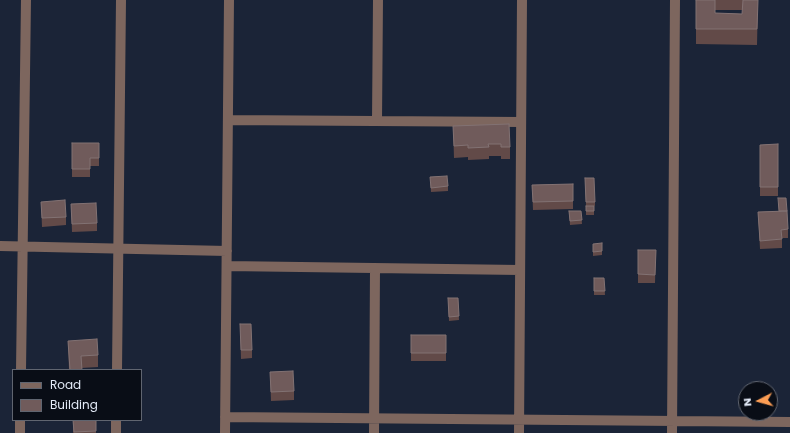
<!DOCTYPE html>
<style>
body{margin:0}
#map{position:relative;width:790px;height:433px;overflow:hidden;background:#1b2437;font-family:Poppins,sans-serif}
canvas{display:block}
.legend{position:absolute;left:12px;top:369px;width:130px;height:52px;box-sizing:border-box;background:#090d16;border:1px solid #606570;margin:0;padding:5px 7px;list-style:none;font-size:12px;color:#e3eaf7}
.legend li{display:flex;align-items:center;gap:8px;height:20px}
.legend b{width:20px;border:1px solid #606570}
.north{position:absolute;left:738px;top:381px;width:40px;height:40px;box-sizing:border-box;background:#090d16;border:1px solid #606570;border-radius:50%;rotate:264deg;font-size:11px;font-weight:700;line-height:16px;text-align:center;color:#e3eaf7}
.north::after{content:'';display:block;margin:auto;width:14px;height:18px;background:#fc9d54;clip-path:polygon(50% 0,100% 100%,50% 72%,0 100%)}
</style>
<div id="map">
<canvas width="790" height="433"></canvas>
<ul class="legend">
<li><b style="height:5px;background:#7d665e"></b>Road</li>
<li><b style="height:11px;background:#705b5b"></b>Building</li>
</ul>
<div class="north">N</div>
</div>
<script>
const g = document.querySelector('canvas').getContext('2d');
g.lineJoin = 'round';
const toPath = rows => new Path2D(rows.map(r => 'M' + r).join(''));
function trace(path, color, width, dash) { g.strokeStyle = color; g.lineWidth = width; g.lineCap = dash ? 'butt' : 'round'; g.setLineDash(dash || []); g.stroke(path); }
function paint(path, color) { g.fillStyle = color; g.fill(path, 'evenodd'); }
trace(toPath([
 [228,120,521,122],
 [377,121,378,0],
 [0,246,227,251],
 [227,266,520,270],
 [21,370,26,0],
 [117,370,121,0],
 [225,417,790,422],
 [20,433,20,420],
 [116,433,116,420],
 [225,433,229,0],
 [374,433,375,268],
 [519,433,522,0],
 [672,433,675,0]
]), '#7d665e', 10);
paint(toPath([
 [696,0,758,0,757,45,696,44],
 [715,10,743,10,742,14,715,13],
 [453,126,510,147,510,159,501,159,501,156,489,156,489,159,468,160,468,157,454,158],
 [72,143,99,143,99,166,90,166,90,177,72,177],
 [778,144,778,196,760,196,760,145],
 [430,177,448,186,448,191,431,192],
 [585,178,595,202,595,206,594,206,594,215,586,215,586,206],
 [573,184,573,209,533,210,532,185],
 [41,202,66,217,66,225,42,227],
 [778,202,788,229,788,238,782,238,782,248,760,249,758,212,779,211],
 [71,204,97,223,97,231,72,232],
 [569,211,581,211,582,224,570,225],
 [593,244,602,251,602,255,593,256],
 [638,250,656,250,655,283,638,283],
 [594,278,604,278,605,295,594,295],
 [448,298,458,298,459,320,449,321],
 [240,324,252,350,252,358,241,359],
 [411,335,446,335,446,361,411,361],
 [68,341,98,355,98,367,81,368,82,370,69,370],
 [270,372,294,391,294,400,271,401],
 [73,420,96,420,96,433,73,433]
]), '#624a48');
const building = toPath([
 [696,0,715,0,715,13,742,14,743,0,758,0,757,29,696,29,696,0],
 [509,124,510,147,501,147,501,144,488,144,489,147,468,148,468,145,454,146,453,126,509,124],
 [72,143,99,143,99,158,90,158,90,169,72,169,72,143],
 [778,144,778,187,760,187,760,145,778,144],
 [447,176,448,186,431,188,430,177,447,176],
 [585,178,594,178,595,202,586,202,585,178],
 [573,184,573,201,533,202,532,185,573,184],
 [778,198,786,198,787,211,779,211,778,198],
 [65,200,66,217,42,218,41,202,65,200],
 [96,203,97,223,72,224,71,204,96,203],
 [586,206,594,206,594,211,586,211,586,206],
 [569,211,581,211,582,220,570,221,569,211],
 [787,211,788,229,781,230,782,239,760,241,758,212,787,211],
 [602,243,602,251,593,252,593,244,602,243],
 [638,250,656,250,655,275,638,274,638,250],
 [594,278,604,278,605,291,594,291,594,278],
 [448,298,458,298,459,316,449,317,448,298],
 [240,324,251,324,252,350,241,350,240,324],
 [411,335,446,335,446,353,411,353,411,335],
 [97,339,98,355,81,356,82,370,70,370,68,341,97,339],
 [293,371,294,391,271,392,270,372,293,371],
 [73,420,96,420,96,431,74,432,73,420]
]);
paint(building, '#705b5b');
trace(building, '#827273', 1);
</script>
